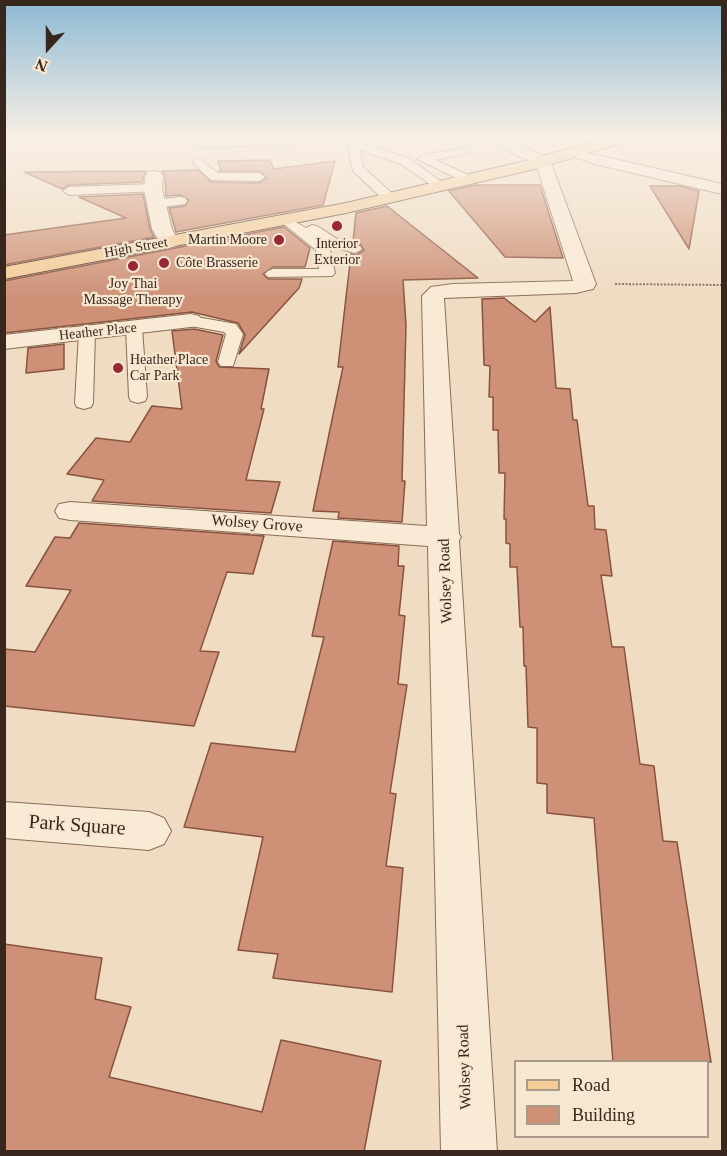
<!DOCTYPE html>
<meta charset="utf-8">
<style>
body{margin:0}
#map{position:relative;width:727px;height:1156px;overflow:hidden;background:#efdcc2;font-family:"Times New Roman",serif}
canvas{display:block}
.frame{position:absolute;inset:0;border:6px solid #38271d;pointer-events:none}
.legend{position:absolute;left:514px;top:1060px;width:195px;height:78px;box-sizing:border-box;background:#f6e7d1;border:2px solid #aa9a89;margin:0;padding:8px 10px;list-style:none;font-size:18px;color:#38271d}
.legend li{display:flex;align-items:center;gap:12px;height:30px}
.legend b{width:30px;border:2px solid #aa9a89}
.north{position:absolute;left:18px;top:18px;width:60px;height:60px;-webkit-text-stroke:4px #f6e7d1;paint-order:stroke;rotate:201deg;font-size:16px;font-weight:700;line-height:24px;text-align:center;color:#38271d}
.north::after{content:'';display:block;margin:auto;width:21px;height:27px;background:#38271d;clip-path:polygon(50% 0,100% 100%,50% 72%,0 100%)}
</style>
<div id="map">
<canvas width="727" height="1156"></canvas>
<div class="frame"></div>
<ul class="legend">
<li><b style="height:8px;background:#f3cc98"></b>Road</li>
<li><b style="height:16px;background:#ce9177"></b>Building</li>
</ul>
<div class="north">N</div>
</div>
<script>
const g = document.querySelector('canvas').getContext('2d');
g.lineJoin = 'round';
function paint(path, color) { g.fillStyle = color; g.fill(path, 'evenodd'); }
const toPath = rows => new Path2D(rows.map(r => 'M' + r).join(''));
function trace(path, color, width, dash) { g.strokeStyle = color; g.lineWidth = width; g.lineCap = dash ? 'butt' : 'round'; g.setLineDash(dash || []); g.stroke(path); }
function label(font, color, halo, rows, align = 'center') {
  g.font = font + ' "Times New Roman",serif'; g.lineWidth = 4.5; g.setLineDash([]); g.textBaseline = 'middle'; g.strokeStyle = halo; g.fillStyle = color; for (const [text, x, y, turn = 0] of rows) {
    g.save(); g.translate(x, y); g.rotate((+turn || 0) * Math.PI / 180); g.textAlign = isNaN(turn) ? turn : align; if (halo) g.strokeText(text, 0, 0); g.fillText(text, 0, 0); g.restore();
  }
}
const building = toPath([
 [270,160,274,169,335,161,323,205,176,232,169,208,185,206,189,200,180,195,166,196,165,176,162,171,198,170,211,182,259,183,267,178,260,171,219,171,221,170,218,161,270,160],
 [146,171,142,182,69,185,62,189,24,172,146,171],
 [476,185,540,185,563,258,505,257,449,191,476,185],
 [650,186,680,186,699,191,689,249,650,186],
 [143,194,150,229,154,237,4,265,4,235,126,218,79,197,143,194],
 [387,206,478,278,403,280,406,325,402,481,405,481,402,522,338,518,339,512,313,511,343,367,338,367,351,254,356,255,364,250,360,244,353,242,356,213,387,206],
 [284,227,310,248,305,267,273,267,263,274,268,279,302,279,299,288,239,354,245,335,238,323,192,312,4,333,4,281,284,227],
 [504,298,535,322,550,307,556,388,570,389,573,420,577,420,588,506,594,506,595,529,606,530,612,576,601,575,612,647,624,647,640,764,654,766,663,841,677,842,711,1062,613,1062,594,818,547,813,547,784,537,783,537,728,528,727,526,666,524,666,523,627,520,627,517,567,510,567,510,544,506,543,506,519,504,519,505,473,499,473,498,430,493,430,493,397,489,397,490,366,484,365,482,299,504,298],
 [194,329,223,335,216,361,219,367,269,369,261,409,264,409,246,480,280,482,271,513,92,501,104,480,67,474,96,438,130,442,152,406,182,409,172,331,194,329],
 [64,344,64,369,26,373,28,348,64,344],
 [79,523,264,536,253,574,227,572,200,651,219,652,194,726,4,706,4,649,35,652,71,590,26,586,55,537,70,538,79,523],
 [333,541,399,546,398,566,404,566,399,615,405,616,398,684,407,685,390,793,396,794,386,866,403,868,392,992,273,978,278,954,238,950,263,837,184,827,211,743,295,752,324,637,312,636,333,541],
 [4,944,102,958,95,999,131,1007,109,1077,262,1112,281,1040,381,1061,364,1152,4,1152,4,944]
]);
paint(building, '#ce9177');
trace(building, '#88533e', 1.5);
const lane = toPath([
 [339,136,409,158,447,186,445,189,437,189,401,164,360,150,363,167,397,198,395,201,385,201,353,171,348,146,335,142,201,148,195,145,201,142,339,136],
 [466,148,472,151,470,153,435,160,473,177,475,180,473,183,469,184,417,159,423,155,466,148],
 [571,149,601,157,603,160,597,164,567,155,565,153,571,149],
 [198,158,218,173,259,173,265,177,259,181,211,180,192,162,198,158],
 [153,184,157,185,159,188,157,191,69,195,63,191,69,187,153,184],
 [180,197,185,198,187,201,185,204,156,208,149,204,156,200,180,197],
 [287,217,306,228,312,225,317,226,342,242,360,246,362,249,355,253,329,246,335,273,332,276,268,277,265,274,268,271,273,269,319,269,316,250,280,221,287,217],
 [191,316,236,324,243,334,233,366,221,366,218,362,226,334,224,332,185,325,183,321,191,316],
 [134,323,142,328,147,397,145,401,138,403,131,401,129,397,126,328,134,323],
 [87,328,93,329,95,333,93,403,91,407,84,409,77,407,75,403,79,333,81,329,87,328]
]);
const street = toPath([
 [476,136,497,136,549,158,596,284,593,289,576,293,444,298,459,534,461,537,459,540,497,1152,441,1152,428,546,70,520,59,518,55,511,59,504,70,502,427,526,422,296,431,287,453,284,573,281,536,164,476,136],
 [597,155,722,184,722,194,591,163,589,160,597,155],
 [154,171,160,172,163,176,162,189,172,229,179,242,176,246,169,248,162,246,152,229,144,189,145,176,148,172,154,171],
 [191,314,199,316,202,321,199,326,4,349,4,335,191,314],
 [4,802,149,812,164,818,171,831,164,844,149,850,4,838,4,802]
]);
const primary = toPath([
 [612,136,637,136,635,139,535,169,346,213,4,279,4,267,346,203,525,161,612,136]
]);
trace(lane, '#896d59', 2);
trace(street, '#896d59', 2);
trace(primary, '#563c2d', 2);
trace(toPath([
 [615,284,722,285]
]), '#896d59', 2, [2, 1.5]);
paint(lane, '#f9ead5');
paint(street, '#f9ead5');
paint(primary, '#f3cc98');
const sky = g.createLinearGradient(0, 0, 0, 298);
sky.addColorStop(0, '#8db9d4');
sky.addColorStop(0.46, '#f8efe4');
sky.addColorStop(1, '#f8efe400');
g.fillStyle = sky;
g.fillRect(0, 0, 727, 298);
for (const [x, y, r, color] of [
 [337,226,6,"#992835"],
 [279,240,6,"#992835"],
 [164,263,6,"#992835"],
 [133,266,6,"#992835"],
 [118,368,6,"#992835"]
]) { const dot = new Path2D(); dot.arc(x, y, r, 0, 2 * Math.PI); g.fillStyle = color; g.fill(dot); trace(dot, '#f6e7d1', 2); }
label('14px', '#38271d', '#f6e7d1', [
 ["Martin Moore",267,240,"right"],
 ["Interior",337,244],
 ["Exterior",337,260],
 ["Côte Brasserie",176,263,"left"],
 ["Joy Thai",133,284],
 ["Massage Therapy",133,300],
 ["Heather Place",130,360,"left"],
 ["Car Park",130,376,"left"]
]);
label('14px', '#38271d', '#f6e7d1', [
 ["High Street",136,248,-10],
 ["Heather Place",98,332,-6]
]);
label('16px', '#38271d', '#f6e7d1', [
 ["Wolsey Grove",257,524,4],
 ["Wolsey Road",446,581,-92],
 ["Wolsey Road",465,1067,-92]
]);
label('20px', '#38271d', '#f6e7d1', [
 ["Park Square",77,826,4]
]);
</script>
